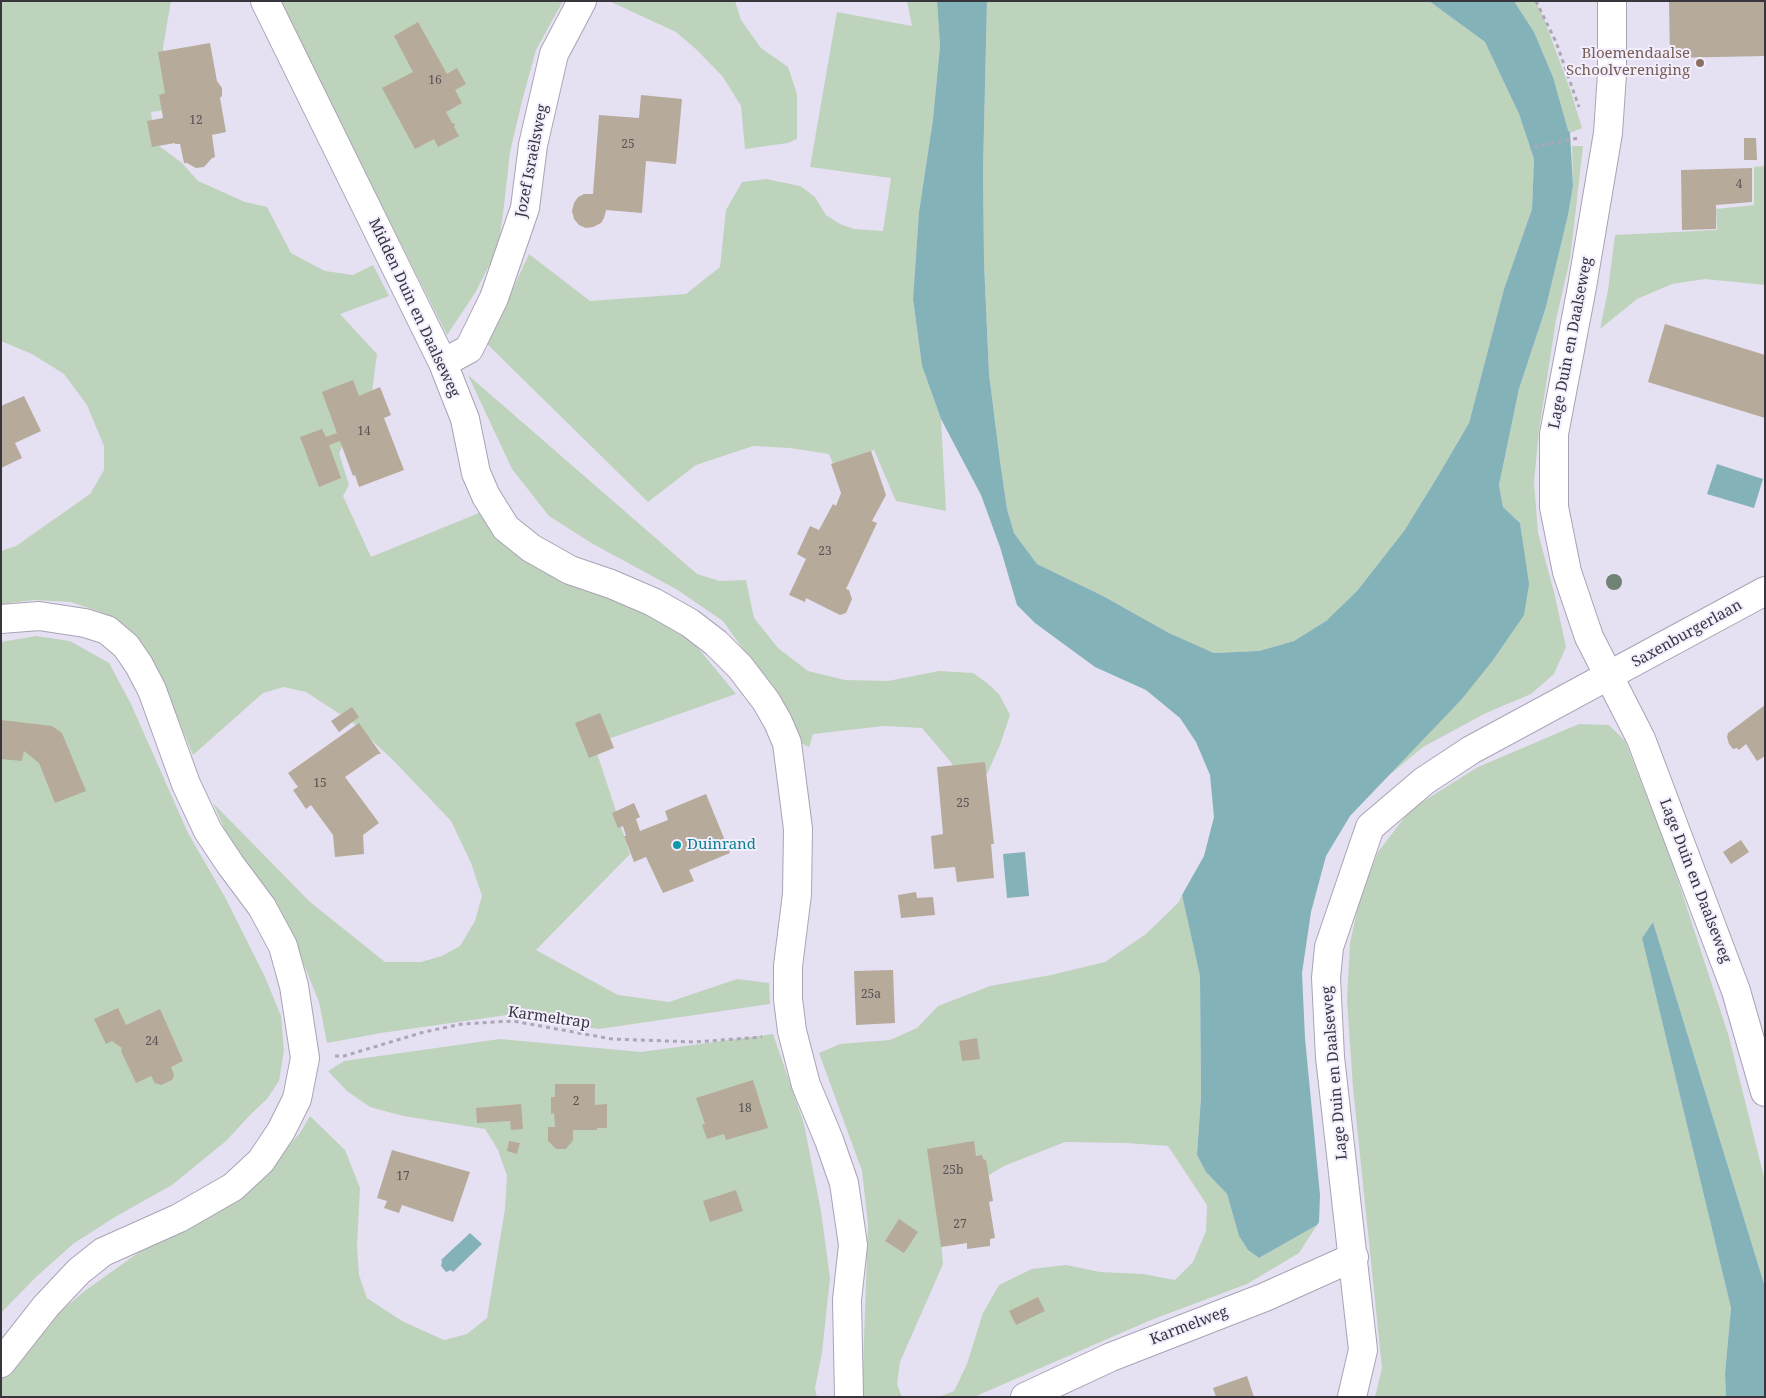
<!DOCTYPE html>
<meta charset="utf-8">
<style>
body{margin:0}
#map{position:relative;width:1766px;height:1398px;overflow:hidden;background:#e6e0f3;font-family:"Noto Serif",serif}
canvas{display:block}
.frame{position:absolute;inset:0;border:2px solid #38353d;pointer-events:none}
</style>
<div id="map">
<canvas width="1766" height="1398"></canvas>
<div class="frame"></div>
</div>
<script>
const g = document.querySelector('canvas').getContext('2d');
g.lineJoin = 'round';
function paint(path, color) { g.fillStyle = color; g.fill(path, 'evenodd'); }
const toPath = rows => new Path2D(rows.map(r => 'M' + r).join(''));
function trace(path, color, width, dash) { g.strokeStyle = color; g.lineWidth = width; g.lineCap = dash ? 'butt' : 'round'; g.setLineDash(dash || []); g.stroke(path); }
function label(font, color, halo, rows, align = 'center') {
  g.font = font + ' "Noto Serif",serif'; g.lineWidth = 4; g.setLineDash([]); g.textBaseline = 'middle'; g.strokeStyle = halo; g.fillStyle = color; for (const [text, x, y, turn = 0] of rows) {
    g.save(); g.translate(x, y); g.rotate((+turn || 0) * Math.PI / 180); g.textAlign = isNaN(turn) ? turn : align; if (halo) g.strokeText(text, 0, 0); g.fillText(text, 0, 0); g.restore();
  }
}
paint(toPath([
 [1,1,171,1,163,48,173,109,151,112,155,143,182,163,198,181,245,202,267,207,291,253,302,259,325,271,353,275,373,265,389,296,340,314,377,354,372,392,339,453,349,485,343,496,371,557,501,504,531,541,575,570,694,643,736,694,594,744,630,854,536,950,618,995,669,1002,737,979,769,983,770,1004,599,1029,561,1023,521,1013,381,1033,327,1043,319,1002,296,945,225,830,213,803,310,902,385,962,421,962,442,956,460,946,475,921,482,896,471,863,451,821,394,761,352,722,306,692,284,687,263,693,193,755,161,678,132,636,106,614,71,602,34,600,1,604,1,551,16,546,90,494,104,470,104,446,87,405,64,374,32,354,1,341],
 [279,1,563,1,536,50,522,101,510,152,504,206,498,248,475,293,447,335],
 [609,1,735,1,741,20,761,48,788,67,797,94,797,139,788,143,745,149,741,106,723,77,697,50,676,32],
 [907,1,937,1,940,46,933,119,919,212,913,299,922,366,941,419,946,511,896,501,874,450,835,469,829,454,790,448,753,446,696,465,648,502,484,341,509,297,529,254,590,301,686,294,720,267,726,210,742,182,766,179,800,186,815,197,826,215,840,224,854,229,883,231,891,178,810,167,837,12,912,26],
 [987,1,1429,1,1485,42,1519,114,1534,159,1532,209,1504,289,1469,423,1438,476,1404,531,1357,591,1326,621,1294,641,1259,651,1214,653,1169,633,1103,596,1037,564,1014,533,1007,509,1000,461,989,374,984,262,983,170],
 [1514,1,1535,1,1543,16,1571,92,1582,128,1570,133,1568,130,1553,77,1534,32],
 [1572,146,1583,146,1575,217,1570,259,1556,320,1539,430,1534,482,1538,533,1554,592,1566,647,1554,674,1531,694,1486,713,1423,747,1381,782,1461,700,1523,546,1520,523,1503,507,1499,485,1519,389,1546,307,1568,215,1573,186],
 [1765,166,1765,285,1705,279,1672,284,1637,299,1600,329,1608,290,1615,235,1717,230,1716,209,1754,205,1754,167],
 [468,375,697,574,720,581,746,580,754,618,778,648,808,671,845,680,888,681,939,671,973,673,987,683,999,694,1010,715,1000,745,987,774,961,778,950,761,922,728,884,726,813,734,809,747,795,740,780,701,723,621,676,589,593,544,549,516,512,469],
 [36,636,70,641,109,663,131,704,188,833,226,899,265,977,281,1016,284,1050,279,1081,267,1099,251,1114,226,1141,172,1185,115,1217,73,1244,35,1278,1,1313,1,642],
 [1579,724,1609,725,1625,741,1668,850,1729,1037,1765,1181,1765,1287,1653,922,1642,938,1731,1308,1725,1373,1726,1397,1375,1397,1382,1368,1353,1088,1347,1001,1350,943,1360,898,1378,852,1411,809,1478,767],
 [1182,895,1200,976,1201,1097,1197,1155,1206,1172,1227,1194,1239,1236,1248,1250,1259,1258,1317,1225,1299,1253,1247,1284,1151,1320,974,1397,939,1397,954,1391,967,1364,983,1313,999,1285,1032,1269,1066,1265,1100,1272,1143,1274,1175,1280,1193,1262,1206,1231,1207,1205,1168,1146,1126,1143,1065,1142,1004,1166,984,1178,936,1182,943,1264,900,1362,897,1384,902,1397,862,1397,868,1224,862,1171,819,1053,840,1044,890,1040,917,1028,938,1006,990,986,1051,975,1105,962,1146,934,1179,902],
 [773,1034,804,1124,821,1211,830,1278,822,1353,815,1388,817,1397,1,1397,1,1373,37,1331,86,1290,152,1243,264,1172,300,1133,310,1116,345,1150,360,1188,357,1246,359,1275,367,1298,402,1321,444,1340,467,1334,487,1318,505,1209,507,1176,498,1150,485,1129,403,1116,370,1107,347,1091,328,1071,344,1061,500,1039,641,1052]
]), '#bed3bc');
paint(toPath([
 [937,1,987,1,983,170,984,262,989,374,1000,461,1007,509,1014,533,1037,564,1103,596,1169,633,1214,653,1259,651,1294,641,1326,621,1357,591,1404,531,1438,476,1469,423,1504,289,1532,209,1534,159,1519,114,1485,42,1429,1,1514,1,1534,32,1553,77,1568,130,1570,133,1573,186,1568,215,1546,307,1519,389,1499,485,1503,507,1520,523,1529,584,1524,615,1493,660,1461,700,1350,816,1326,856,1311,912,1302,973,1305,1038,1320,1195,1319,1222,1317,1225,1259,1258,1248,1250,1239,1236,1227,1194,1206,1172,1197,1155,1201,1097,1200,976,1182,895,1204,856,1214,817,1210,775,1196,742,1180,718,1146,690,1095,667,1035,623,1017,605,1000,547,981,495,941,419,922,366,913,299,919,212,933,119,940,46],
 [1717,464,1763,479,1754,508,1707,494],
 [1025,852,1029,896,1007,898,1003,854],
 [1653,922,1765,1287,1765,1397,1726,1397,1725,1373,1731,1308,1642,938],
 [470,1233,482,1244,453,1272,451,1270,446,1272,441,1266,442,1261,441,1260]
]), '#84b2b9');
paint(toPath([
 [1669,1,1765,1,1765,56,1670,58],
 [418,22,447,74,457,68,466,84,455,90,462,103,446,112,452,123,455,124,454,127,459,136,438,147,434,139,415,149,382,88,413,72,394,36],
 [210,43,217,81,222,88,222,96,220,98,226,132,212,135,215,157,212,158,204,167,196,168,187,163,184,163,180,144,175,144,175,143,152,147,147,121,163,118,159,95,165,93,158,52],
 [641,95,682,99,676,164,646,161,642,213,606,210,604,218,601,223,593,227,586,228,579,225,574,219,572,211,574,203,578,197,584,194,593,194,599,115,639,118],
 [1744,138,1756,138,1757,160,1744,160],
 [1752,168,1752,202,1716,205,1716,229,1682,230,1681,170],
 [1665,324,1765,355,1765,418,1648,382],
 [353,380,359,396,380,387,391,415,384,418,404,470,359,487,355,475,353,476,340,441,329,445,341,478,319,487,300,437,322,429,326,437,337,433,322,392],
 [24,396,41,431,15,443,22,458,1,468,1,406],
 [871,451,886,495,872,521,877,523,846,589,849,590,852,599,846,613,840,615,806,598,805,602,789,595,806,559,797,554,810,526,819,530,833,504,836,506,841,493,831,464],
 [1765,705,1765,756,1757,761,1746,744,1739,750,1737,748,1733,749,1729,744,1727,737,1728,733],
 [352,707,359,717,339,732,331,721],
 [600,713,614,748,589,758,575,723],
 [1,720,52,726,62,733,86,791,55,803,39,763,24,751,22,761,1,759],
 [359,723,381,754,378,754,345,777,379,823,363,835,364,854,335,857,333,835,311,805,306,809,293,790,298,787,288,773],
 [985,762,994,844,991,844,994,878,957,882,955,867,934,869,931,836,943,834,937,767],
 [706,794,730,853,689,870,694,881,663,893,646,857,634,862,624,836,626,836,623,826,618,828,612,813,634,803,640,817,636,819,640,831,668,820,665,811],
 [1741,840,1749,852,1731,864,1723,852],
 [916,892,917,898,933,897,935,915,901,918,898,895],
 [893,970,895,1023,856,1025,854,971],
 [118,1008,126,1025,160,1009,183,1061,171,1067,174,1075,172,1080,161,1085,155,1083,151,1076,136,1083,121,1051,122,1048,112,1041,106,1044,94,1019],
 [977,1038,980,1059,962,1061,959,1041],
 [753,1080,768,1128,726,1140,724,1134,707,1139,702,1125,705,1124,696,1098],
 [555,1084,595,1084,595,1105,607,1104,607,1128,597,1128,597,1130,573,1130,573,1140,566,1149,556,1149,548,1141,548,1127,555,1127,554,1113,551,1114,551,1097,555,1097],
 [521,1104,523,1129,511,1130,510,1121,477,1123,476,1108],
 [509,1141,520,1143,517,1154,507,1151],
 [974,1141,976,1156,982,1155,983,1159,986,1160,993,1201,989,1202,995,1238,990,1239,990,1246,967,1249,967,1243,941,1247,927,1149],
 [392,1150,470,1172,453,1222,402,1205,399,1213,384,1208,387,1201,377,1198],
 [736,1190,743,1211,710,1222,703,1201],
 [899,1219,918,1232,904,1253,885,1241],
 [1038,1297,1045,1311,1016,1325,1009,1311],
 [1247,1376,1254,1397,1216,1397,1213,1388]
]), '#b6aa9a');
const minor = toPath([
 [265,1,443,363,465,419,476,473,486,496,506,528,531,548,570,570,611,584,653,602,690,623,716,643,740,667,766,701,778,722,787,743,798,829,797,894,788,966,788,999,792,1031,806,1085,829,1140,844,1183,853,1245,847,1300,849,1397],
 [1612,1,1612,74,1608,133,1582,287,1554,434,1554,507,1567,572,1589,637,1641,739,1736,991,1765,1092],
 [443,363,469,349,494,298,525,208,533,145,554,54,582,1],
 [1,619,39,616,85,623,107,630,126,646,139,665,152,690,186,784,208,831,230,864,262,907,283,946,294,986,305,1058,297,1099,281,1131,261,1161,233,1187,179,1218,103,1252,79,1271,46,1306,1,1363],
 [1025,1397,1111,1357,1265,1297,1354,1257],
 [1352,1397,1363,1350,1330,1057,1326,978,1329,947,1370,827,1424,781,1471,750,1765,591]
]);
trace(minor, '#a9a3b5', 30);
trace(toPath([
 [1536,1,1556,42,1579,107],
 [1534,147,1578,138],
 [335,1056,344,1056,424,1032,462,1024,513,1021,612,1039,695,1042,762,1037]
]), '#aca7b6', 3, [4, 4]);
trace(minor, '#fff', 28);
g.fillStyle = '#6f8274';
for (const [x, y] of [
 [1614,582]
]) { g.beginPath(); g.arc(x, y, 8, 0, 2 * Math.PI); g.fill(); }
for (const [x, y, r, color] of [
 [1700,63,5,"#8d6e63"],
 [677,845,5,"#0f9aa8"]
]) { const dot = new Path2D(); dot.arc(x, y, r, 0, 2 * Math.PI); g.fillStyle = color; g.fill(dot); trace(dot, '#f3eefe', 2); }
label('12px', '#585254', null, [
 ["16",435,81],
 ["12",196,121],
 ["25",628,145],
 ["4",1739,185],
 ["14",364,432],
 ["23",825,552],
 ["15",320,784],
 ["25",963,804],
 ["25a",871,995],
 ["24",152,1042],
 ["2",576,1102],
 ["18",745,1109],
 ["25b",953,1171],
 ["17",403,1177],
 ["27",960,1225]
]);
label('15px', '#785e54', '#f3eefe', [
 ["Bloemendaalse",1690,54],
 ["Schoolvereniging",1690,71]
], 'right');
label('15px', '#38353d', '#f3eefe', [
 ["Jozef Israëlsweg",532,161,-79],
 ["Midden Duin en Daalseweg",414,308,65],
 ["Lage Duin en Daalseweg",1571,343,-79],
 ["Saxenburgerlaan",1687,634,-29],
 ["Lage Duin en Daalseweg",1695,881,69],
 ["Karmeltrap",549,1018,8],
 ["Lage Duin en Daalseweg",1335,1073,-95],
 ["Karmelweg",1189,1326,-21]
]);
label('15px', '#0d838f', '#f3eefe', [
 ["Duinrand",687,845]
], 'left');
</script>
